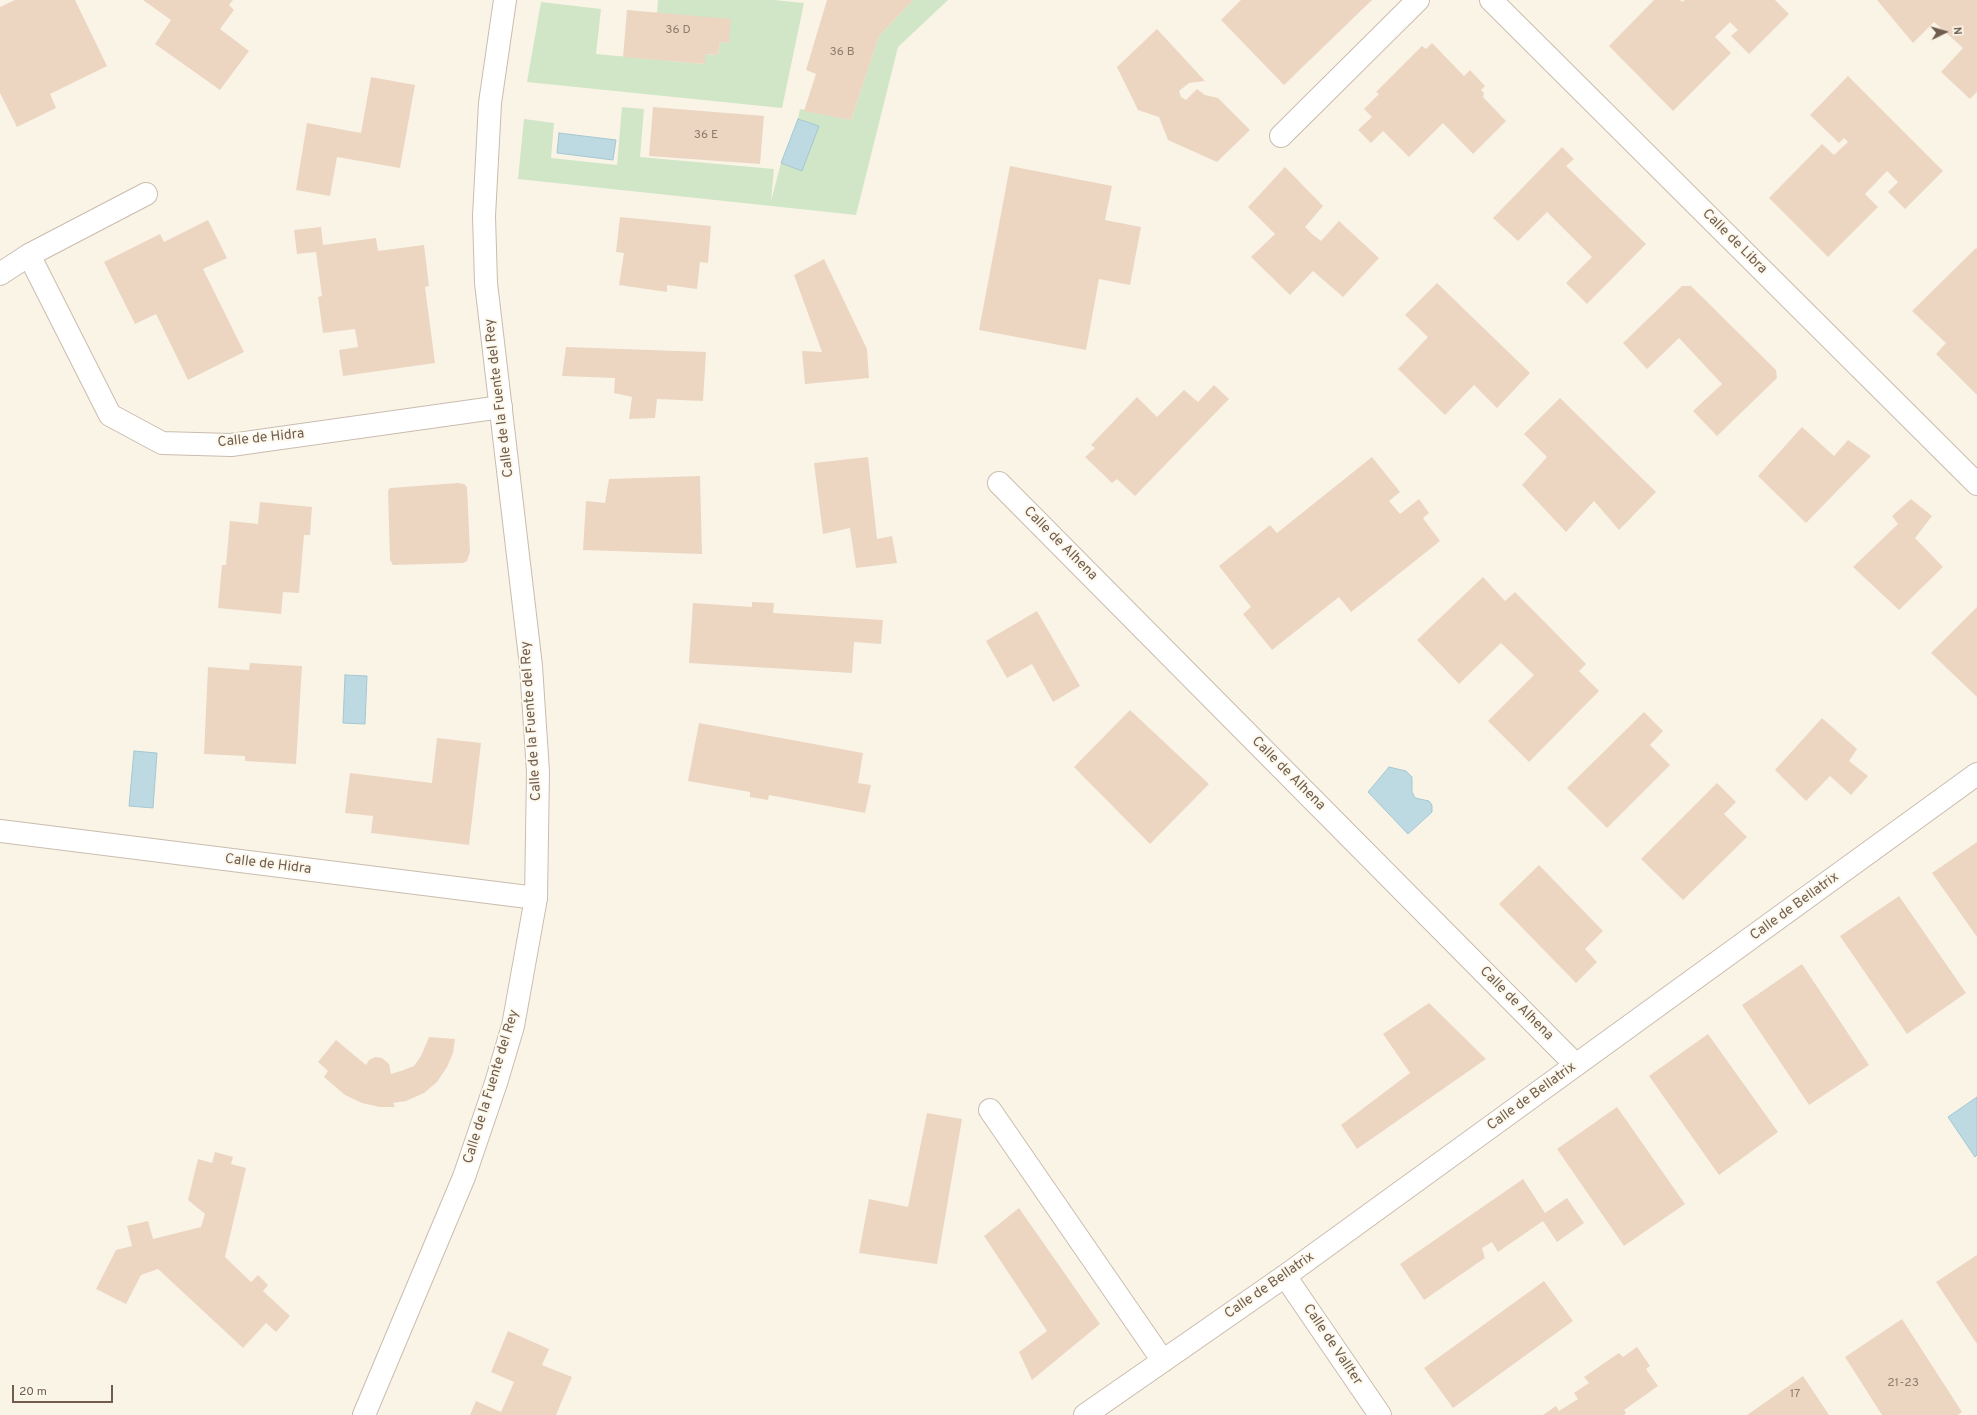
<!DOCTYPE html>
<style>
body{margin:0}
#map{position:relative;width:1977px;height:1415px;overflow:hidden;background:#faf4e7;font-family:Overpass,sans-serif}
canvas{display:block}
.north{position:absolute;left:1925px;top:12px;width:40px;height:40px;-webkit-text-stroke:3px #fdf8ec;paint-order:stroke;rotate:85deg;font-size:11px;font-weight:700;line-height:16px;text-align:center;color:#705d4e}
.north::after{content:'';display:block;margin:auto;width:14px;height:18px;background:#705d4e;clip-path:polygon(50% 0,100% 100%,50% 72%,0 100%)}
.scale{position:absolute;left:12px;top:1385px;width:101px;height:18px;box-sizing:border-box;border:2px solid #705d4e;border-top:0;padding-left:5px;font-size:12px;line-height:14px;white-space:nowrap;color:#705d4e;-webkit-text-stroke:3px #fdf8ec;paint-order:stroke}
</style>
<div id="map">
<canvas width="1977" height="1415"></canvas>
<div class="north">N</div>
<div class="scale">20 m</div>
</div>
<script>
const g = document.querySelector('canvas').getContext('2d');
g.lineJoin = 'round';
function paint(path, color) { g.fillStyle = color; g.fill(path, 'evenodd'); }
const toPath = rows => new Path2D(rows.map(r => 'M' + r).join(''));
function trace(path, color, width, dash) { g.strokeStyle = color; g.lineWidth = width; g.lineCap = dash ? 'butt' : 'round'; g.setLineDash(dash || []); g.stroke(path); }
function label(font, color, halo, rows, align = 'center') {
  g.font = font + ' Overpass,sans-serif'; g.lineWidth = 4; g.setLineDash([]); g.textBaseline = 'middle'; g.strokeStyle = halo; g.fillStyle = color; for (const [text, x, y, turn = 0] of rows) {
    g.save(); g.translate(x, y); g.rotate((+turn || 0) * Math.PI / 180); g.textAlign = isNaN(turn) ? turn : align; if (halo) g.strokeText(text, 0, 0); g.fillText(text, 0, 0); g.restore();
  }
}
paint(toPath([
 [658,0,774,0,804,3,782,108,527,82,541,2,601,9,596,54,704,64,705,54,718,55,720,42,729,43,657,13],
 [913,0,948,0,898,47,856,215,518,179,524,119,554,123,551,158,617,165,622,107,644,109,640,157,774,169,771,201,781,163,802,171,818,126,798,119,800,109,851,120,879,36]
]), '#d1e5c7');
const water = toPath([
 [798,119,819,126,802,171,781,163,798,119],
 [559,133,616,140,613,160,557,153,559,133],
 [345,675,367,676,365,724,343,723,345,675],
 [134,751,157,753,153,808,129,806,134,751],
 [1389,767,1406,771,1412,777,1412,792,1415,798,1429,801,1432,805,1432,812,1408,834,1368,792,1389,767],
 [1977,1097,1977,1155,1975,1157,1948,1117,1977,1097]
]);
paint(water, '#bdd9e1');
trace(water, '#a5c7d1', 1);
paint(toPath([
 [15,0,75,0,107,66,50,94,56,108,17,127,0,93,0,7],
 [143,0,233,0,229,5,234,10,220,29,249,51,220,90,155,44,171,20],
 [827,0,913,0,879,36,851,120,804,111,816,74,806,70],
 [1241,0,1372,0,1284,85,1221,20],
 [1654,0,1680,0,1682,2,1685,0,1775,0,1789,14,1749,54,1731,36,1738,30,1730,22,1715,37,1731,53,1673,111,1609,46],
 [1877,0,1977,0,1977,92,1970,99,1941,72,1963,48,1934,22,1913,43],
 [627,10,731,19,729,43,720,42,718,55,705,54,705,64,623,57],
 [1157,29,1205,81,1189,83,1179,91,1181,97,1186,100,1197,89,1205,95,1218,98,1250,130,1217,162,1168,140,1159,117,1138,110,1117,67],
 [1432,43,1464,76,1470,70,1485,86,1481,90,1484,93,1483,97,1506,121,1473,154,1443,123,1409,157,1383,131,1371,143,1358,130,1372,117,1364,109,1379,94,1376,92,1422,46,1426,49],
 [1848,76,1943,171,1905,209,1888,192,1898,182,1887,171,1865,194,1878,207,1828,257,1769,198,1822,144,1834,155,1848,142,1844,138,1839,143,1810,115],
 [371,77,415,85,400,168,337,157,330,196,296,190,307,123,361,133],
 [653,107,764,116,760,164,649,156],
 [1562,147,1574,159,1566,166,1646,244,1587,304,1566,283,1592,257,1547,212,1518,241,1493,218],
 [1010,166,1112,186,1105,220,1141,227,1130,285,1099,279,1086,350,979,330],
 [1285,167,1323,206,1305,227,1312,234,1321,241,1339,221,1379,258,1343,297,1313,271,1290,295,1251,257,1275,234,1248,207],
 [620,217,711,226,708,263,700,262,697,289,667,285,667,292,619,285,624,253,616,252],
 [208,220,227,258,203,269,244,352,188,380,156,314,135,324,104,262,160,234,164,242],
 [321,227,323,245,376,238,378,251,424,245,429,286,425,287,435,363,343,376,339,350,358,347,355,329,323,333,318,297,322,296,316,252,297,254,294,230],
 [1976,248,1977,249,1977,395,1936,354,1946,343,1912,311],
 [824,259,867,349,869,378,805,384,802,351,822,352,794,275],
 [1437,283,1530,373,1497,408,1474,385,1445,415,1398,369,1428,337,1405,315],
 [1682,286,1691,286,1776,370,1777,378,1717,436,1693,411,1722,384,1679,338,1647,369,1623,343],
 [566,347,706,352,703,401,657,399,655,418,629,419,632,397,614,393,615,378,562,376],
 [1214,385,1229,399,1135,496,1117,479,1112,483,1085,457,1095,448,1091,445,1137,397,1157,417,1184,390,1198,402],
 [1560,398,1656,492,1619,530,1594,501,1566,532,1522,485,1547,457,1524,434],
 [1802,427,1834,456,1848,440,1871,456,1806,523,1758,476],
 [868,457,877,539,892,536,897,563,856,568,850,528,823,534,814,463],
 [1372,457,1400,492,1389,501,1400,514,1419,499,1429,513,1423,518,1440,541,1351,612,1339,597,1272,650,1243,614,1251,607,1219,566,1270,525,1277,533],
 [700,476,702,554,583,550,586,501,605,503,609,479],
 [458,483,464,484,467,487,470,552,467,561,463,563,393,565,390,560,388,491,390,488],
 [1911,499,1932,516,1915,538,1943,567,1899,610,1853,567,1898,524,1892,516],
 [260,502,312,507,310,535,304,535,299,593,283,592,281,614,218,608,222,565,226,565,230,521,258,524],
 [1483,577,1505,601,1515,592,1586,664,1579,671,1599,691,1529,762,1488,721,1534,675,1501,643,1459,684,1417,640],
 [752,602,774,603,773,613,883,620,881,644,854,642,852,673,689,663,693,603,752,607],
 [1977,607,1977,697,1931,653],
 [1037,611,1080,686,1053,702,1032,664,1007,678,986,641],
 [250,663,302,666,296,764,245,761,245,756,204,754,208,667,249,670],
 [1130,710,1209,784,1150,844,1074,767],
 [1644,712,1663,731,1650,745,1670,765,1607,828,1567,788],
 [1822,718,1857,749,1849,761,1868,776,1851,795,1830,776,1806,801,1775,770],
 [699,723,863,753,858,783,871,785,865,813,769,795,768,800,750,797,750,792,688,781],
 [437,738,481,743,469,845,371,833,373,816,345,813,350,773,432,783],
 [1717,783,1736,802,1724,814,1747,837,1683,900,1641,859],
 [1977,842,1977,937,1932,873],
 [1539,865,1603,931,1585,949,1597,962,1576,983,1499,904],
 [1899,896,1966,993,1907,1034,1840,936],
 [1802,964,1869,1065,1809,1105,1742,1005],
 [1429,1003,1486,1059,1357,1149,1341,1125,1410,1073,1383,1034],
 [1708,1034,1778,1132,1719,1175,1649,1076],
 [429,1037,455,1039,453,1053,447,1067,437,1082,424,1093,406,1101,393,1103,395,1107,380,1107,362,1103,345,1095,324,1077,328,1071,318,1062,336,1040,366,1065,369,1060,375,1057,382,1058,389,1064,391,1074,401,1071,414,1066,421,1056],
 [1617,1107,1685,1204,1624,1246,1557,1149],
 [927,1113,962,1119,937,1264,859,1253,869,1199,908,1207],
 [215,1152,233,1157,231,1164,246,1168,225,1257,251,1282,258,1275,268,1285,263,1291,290,1316,276,1332,266,1323,243,1348,158,1269,141,1275,126,1304,96,1289,116,1250,132,1246,127,1226,148,1221,153,1239,201,1227,205,1214,188,1200,198,1159,212,1163],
 [1523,1179,1545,1213,1567,1198,1584,1223,1557,1242,1543,1221,1498,1252,1492,1242,1482,1248,1485,1258,1424,1300,1400,1264],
 [1019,1208,1100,1324,1032,1380,1019,1352,1047,1331,984,1236],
 [1977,1255,1977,1344,1936,1282],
 [1544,1281,1573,1321,1453,1408,1424,1368],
 [1902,1319,1962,1412,1958,1415,1882,1415,1845,1357],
 [508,1331,549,1349,542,1365,572,1377,556,1415,470,1415,476,1401,501,1412,514,1382,491,1372],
 [1637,1347,1650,1366,1646,1369,1658,1386,1624,1410,1626,1413,1624,1415,1543,1415,1556,1406,1559,1411,1578,1399,1574,1393,1589,1383,1584,1377,1619,1353,1623,1357],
 [1803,1376,1829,1415,1747,1415]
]), '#ecd6c2');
const minor = toPath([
 [1491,0,1977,484],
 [1281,136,1418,0],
 [29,255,110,415,162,443,231,445,501,407],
 [0,274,29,255,146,194],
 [999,483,1576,1065],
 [0,831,536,898],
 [990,1110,1163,1361],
 [1285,1276,1380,1415],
 [1085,1415,1285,1276,1977,774]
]);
const tertiary = toPath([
 [364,1415,464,1177,496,1083,513,1026,536,898,538,772,531,666,486,283,484,216,490,103,505,0]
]);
trace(minor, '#cabcae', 24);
trace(tertiary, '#cabcae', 24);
trace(minor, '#fff', 22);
trace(tertiary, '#fff', 22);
label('12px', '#8f7b6b', null, [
 ["36 D",678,31],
 ["36 B",842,53],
 ["36 E",706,136],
 ["21-23",1903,1384],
 ["17",1795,1395]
]);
label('14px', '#705d4e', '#fdf8ec', [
 ["Calle de Libra",1734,242,45],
 ["Calle de la Fuente del Rey",500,398,-97],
 ["Calle de Hidra",261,439,-6],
 ["Calle de Alhena",1060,544,45],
 ["Calle de la Fuente del Rey",532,721,-94],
 ["Calle de Alhena",1288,774,45],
 ["Calle de Hidra",268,865,7],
 ["Calle de Bellatrix",1795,907,-36],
 ["Calle de Alhena",1516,1004,45],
 ["Calle de la Fuente del Rey",492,1087,-73],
 ["Calle de Bellatrix",1532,1097,-36],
 ["Calle de Bellatrix",1270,1286,-35],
 ["Calle de Vallter",1332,1345,56]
]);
</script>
